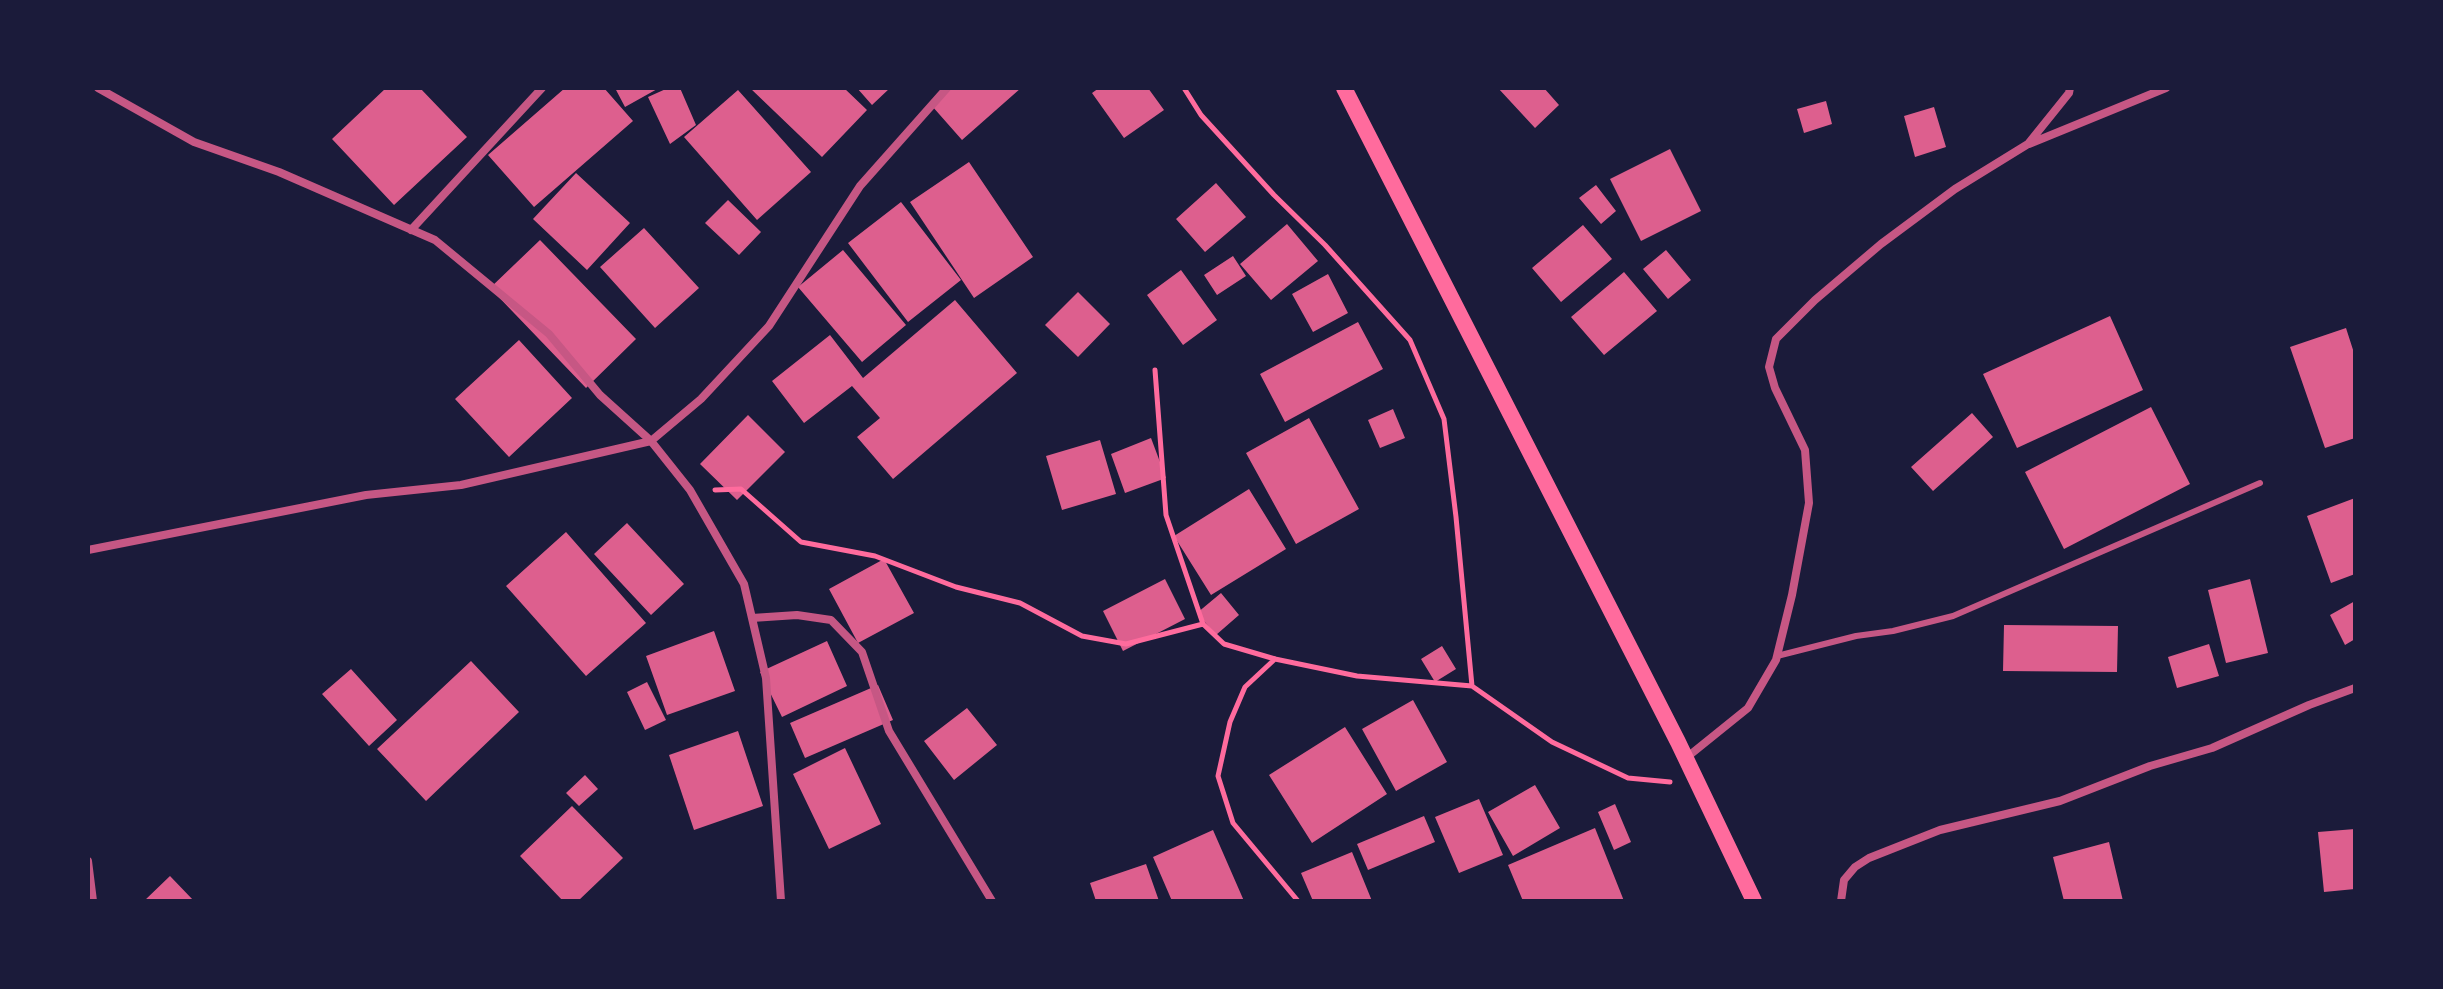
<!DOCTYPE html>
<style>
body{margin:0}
#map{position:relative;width:2443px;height:989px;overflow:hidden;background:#1b1b3a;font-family:Inter,sans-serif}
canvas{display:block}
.frame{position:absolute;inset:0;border:90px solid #1b1b3a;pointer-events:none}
</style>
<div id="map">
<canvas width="2443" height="989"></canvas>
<div class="frame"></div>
</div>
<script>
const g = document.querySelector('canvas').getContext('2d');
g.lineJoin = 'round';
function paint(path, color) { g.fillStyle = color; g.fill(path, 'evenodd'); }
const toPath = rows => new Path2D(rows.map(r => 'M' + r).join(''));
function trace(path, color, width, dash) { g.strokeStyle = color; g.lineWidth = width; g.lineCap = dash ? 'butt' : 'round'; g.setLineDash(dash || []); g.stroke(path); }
paint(toPath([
 [386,88,420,88,467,137,394,205,332,139],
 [565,88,604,88,633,121,534,207,488,155],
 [615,88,659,88,625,107],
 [668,88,680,88,696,125,670,144,648,97],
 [750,88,844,88,867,110,822,157],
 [857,88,890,88,872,105],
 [952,88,1021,88,962,140,932,106],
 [1099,88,1148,88,1164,110,1124,138,1092,93],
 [1498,88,1544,88,1559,105,1535,128],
 [738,90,811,172,757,220,684,137],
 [1826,101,1832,124,1804,133,1797,109],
 [1934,107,1946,147,1915,157,1904,116],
 [1670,149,1701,211,1641,241,1610,179],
 [969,162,1033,257,974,298,910,202],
 [576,173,630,223,587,270,533,219],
 [1216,183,1246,217,1205,252,1176,219],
 [1596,185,1616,211,1601,224,1579,198],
 [728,200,761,232,739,255,705,223],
 [901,202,961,280,908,322,848,243],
 [1287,224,1318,261,1271,300,1240,264],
 [1583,225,1612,259,1561,302,1532,268],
 [644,228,699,288,655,328,600,267],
 [540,240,636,339,586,388,490,288],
 [843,250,906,325,862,362,798,287],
 [1666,250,1691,280,1668,299,1643,269],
 [1233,256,1246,276,1217,295,1204,275],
 [1181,270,1217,320,1183,345,1147,295],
 [1624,272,1657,311,1604,355,1571,317],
 [1328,274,1348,313,1313,332,1292,294],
 [1078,292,1110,324,1078,357,1045,325],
 [955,300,1017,373,893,479,857,437,880,418,852,386,804,423,772,381,830,335,863,378],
 [2110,316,2143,390,2017,448,1983,374],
 [1358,322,1383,369,1285,422,1260,374],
 [2346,328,2355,356,2355,438,2325,448,2290,347],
 [519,340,572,398,509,457,455,399],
 [2151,407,2190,484,2064,549,2025,472],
 [1393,409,1405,438,1380,448,1368,420],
 [1972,413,1993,437,1933,491,1911,467],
 [748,415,785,452,737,500,700,464],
 [1309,418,1359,509,1296,544,1246,453],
 [1151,438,1166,478,1125,493,1111,454],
 [1100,440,1116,494,1062,510,1046,456],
 [1249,489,1286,549,1211,595,1174,536],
 [2355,498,2355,574,2331,583,2307,516],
 [627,523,684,584,651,615,594,554],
 [566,532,646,623,586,676,506,586],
 [884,559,914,613,858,643,829,589],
 [1165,579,1185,619,1123,651,1103,611],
 [2250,579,2268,653,2226,663,2208,590],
 [1221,593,1239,615,1216,635,1197,613],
 [2355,601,2355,639,2345,645,2330,615],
 [2004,625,2118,626,2117,672,2003,671],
 [714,631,735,691,667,715,646,656],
 [827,641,847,686,782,717,760,672],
 [2209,644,2219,676,2177,688,2168,657],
 [1442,646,1456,669,1435,682,1421,659],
 [471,661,519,712,426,801,377,749],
 [351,669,397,720,369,746,322,694],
 [647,682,666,720,645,730,627,692],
 [878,685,893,720,805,758,790,723],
 [1413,700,1447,762,1396,791,1362,729],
 [967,708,997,745,954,780,924,741],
 [1345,727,1387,794,1312,843,1269,775],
 [738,731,763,806,694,830,669,755],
 [845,748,881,824,829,849,793,774],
 [585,775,598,789,579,806,566,793],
 [1535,785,1560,828,1513,856,1488,812],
 [1479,799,1503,855,1459,873,1435,817],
 [1615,804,1631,842,1614,850,1598,812],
 [572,806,623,858,578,901,563,901,520,856],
 [1424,816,1435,842,1368,870,1357,844],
 [1595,828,1624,901,1523,901,1508,865],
 [2355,829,2355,889,2324,892,2318,832],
 [1213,830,1244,901,1172,901,1153,857],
 [2109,842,2123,901,2064,901,2053,857],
 [1352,852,1372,901,1313,901,1301,873],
 [1146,864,1159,901,1096,901,1090,883],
 [170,876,194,901,144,901]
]), '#dd5f8e');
trace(toPath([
 [1184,88,1201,115,1274,195,1325,245,1410,340,1444,419,1456,517,1472,686],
 [1155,370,1166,515,1203,624,1224,644,1275,659,1357,676,1472,686,1552,742,1628,778,1670,782],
 [715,490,741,489,801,542,875,556,956,587,1020,603,1082,636,1126,644,1203,624],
 [1275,659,1245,687,1230,722,1218,776,1233,823,1298,901]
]), '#ff6b9d', 5);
trace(toPath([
 [1777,656,1856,636,1893,631,1953,616,2260,483]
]), '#c65784', 6);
trace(toPath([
 [98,88,194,142,279,172,435,240,549,334,600,395,651,441,690,490,744,584,766,678,781,901],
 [2029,144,2166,88],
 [411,230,542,88],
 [88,550,366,495,461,485,651,441,701,399,769,326,860,186,947,88],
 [752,618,797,615,831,620,862,652,889,731,992,901],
 [1686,758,1748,708,1776,660,1792,595,1809,503,1805,450,1775,388,1769,367,1776,339,1815,300,1881,244,1955,189,2028,144,2069,93,2070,88],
 [88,861,93,901],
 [1841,901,1844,880,1855,867,1869,858,1940,830,2060,801,2150,766,2212,748,2309,705,2355,688]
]), '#c65784', 8);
trace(toPath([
 [1344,88,1678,742,1754,901]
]), '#ff6b9d', 16);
</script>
